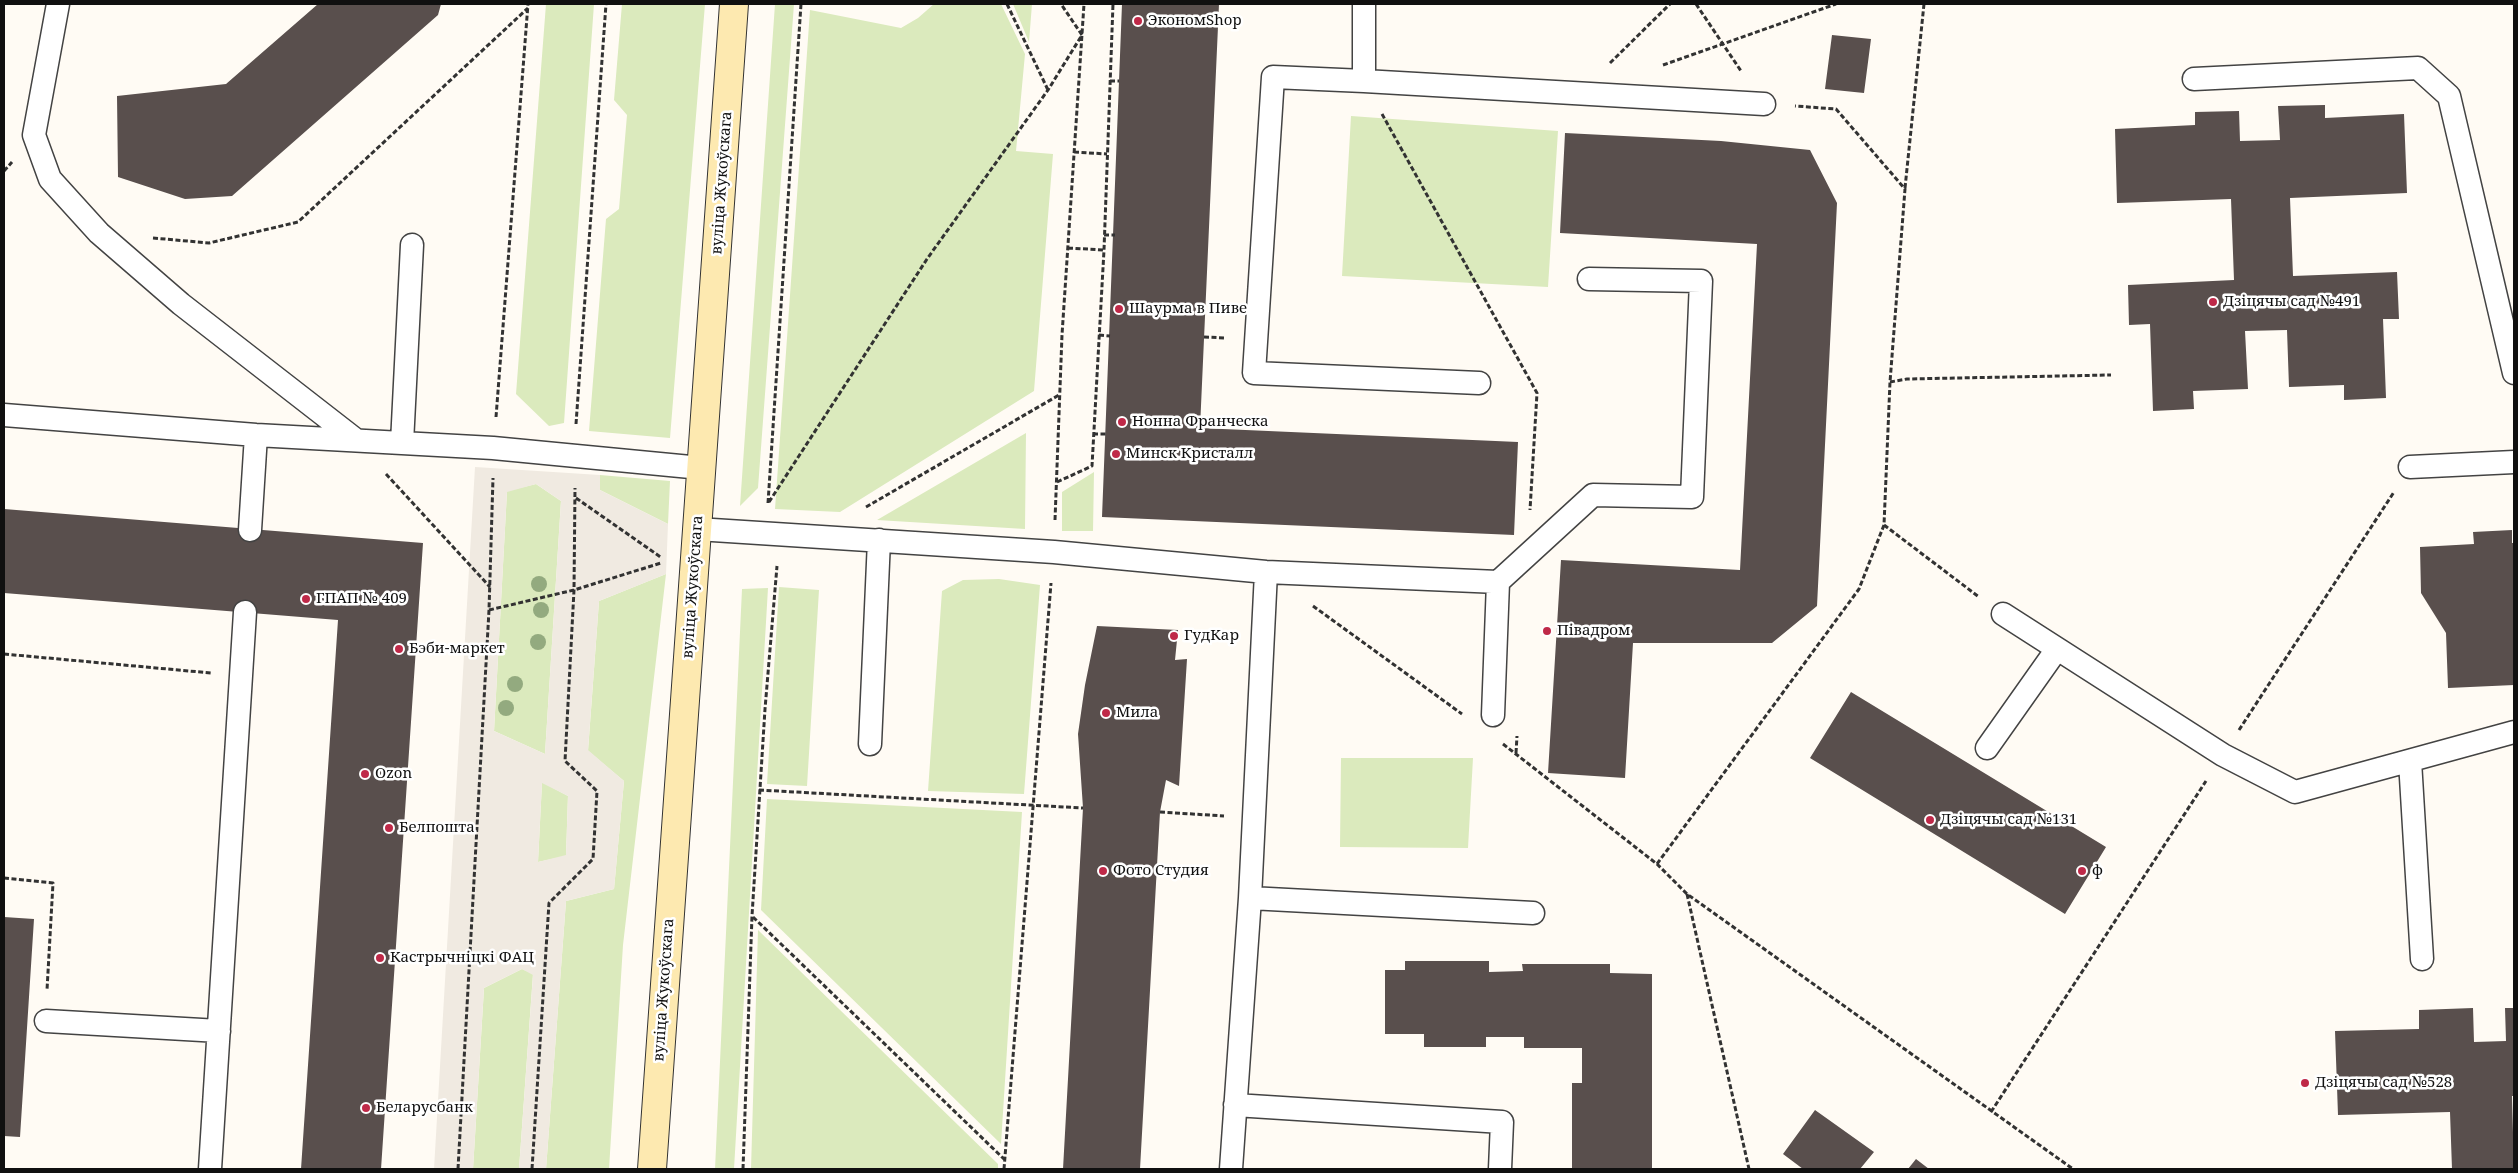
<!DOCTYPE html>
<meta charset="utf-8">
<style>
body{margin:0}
#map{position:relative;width:2518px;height:1173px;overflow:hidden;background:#fffbf4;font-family:"Noto Serif",serif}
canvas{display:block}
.frame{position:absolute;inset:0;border:5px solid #101010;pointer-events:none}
</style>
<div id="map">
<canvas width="2518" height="1173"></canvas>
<div class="frame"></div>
</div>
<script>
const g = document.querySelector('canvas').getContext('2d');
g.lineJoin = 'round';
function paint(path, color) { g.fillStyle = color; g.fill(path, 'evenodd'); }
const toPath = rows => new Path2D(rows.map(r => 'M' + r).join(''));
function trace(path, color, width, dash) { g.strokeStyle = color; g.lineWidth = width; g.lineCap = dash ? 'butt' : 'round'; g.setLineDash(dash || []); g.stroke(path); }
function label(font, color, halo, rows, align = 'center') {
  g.font = font + ' "Noto Serif",serif'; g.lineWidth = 5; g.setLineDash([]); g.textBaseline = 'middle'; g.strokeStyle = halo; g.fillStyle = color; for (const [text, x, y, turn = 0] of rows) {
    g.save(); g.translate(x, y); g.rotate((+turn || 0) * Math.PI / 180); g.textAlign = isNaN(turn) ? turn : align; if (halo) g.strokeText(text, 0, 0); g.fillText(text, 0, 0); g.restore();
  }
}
paint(toPath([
 [546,4,594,4,564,423,549,426,516,394],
 [622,4,705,4,670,438,589,431,606,219,619,209,627,115,614,100],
 [775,4,794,4,758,488,740,506],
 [934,4,1001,4,1025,54,1016,151,1053,154,1034,391,840,512,775,509,810,10,901,28,918,18],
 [1013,4,1032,4,1029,42],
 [1351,116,1558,131,1548,287,1342,276],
 [1026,433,1025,529,877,520],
 [1094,472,1093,531,1062,531,1062,492],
 [600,475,670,481,668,524,600,490],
 [536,484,561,501,545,754,494,731,507,491],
 [666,574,623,945,609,1169,546,1169,566,901,614,889,624,781,588,751,599,601],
 [999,579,1040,585,1024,794,928,791,942,591,963,580],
 [779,587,819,590,807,786,767,784],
 [768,588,734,1169,715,1169,742,589],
 [1341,758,1473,758,1468,848,1340,847],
 [542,782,568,796,566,856,538,862],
 [767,799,1022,812,1001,1144,761,910],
 [758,930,998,1164,998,1169,751,1169],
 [522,969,533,974,519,1169,473,1169,484,988]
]), '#dbeabd');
paint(toPath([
 [475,467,600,475,600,490,668,524,666,574,599,601,588,750,624,781,614,889,566,901,546,1169,519,1169,533,975,522,969,484,988,473,1169,434,1169],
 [536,484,561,501,545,754,494,731,507,492],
 [542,783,568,796,566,855,538,862]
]), '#f0eae1');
paint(toPath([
 [318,4,441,4,438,15,232,196,185,199,118,177,117,96,226,84],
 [1122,4,1219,4,1200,428,1518,442,1514,535,1102,517],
 [1832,35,1871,39,1864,93,1825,89],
 [2325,105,2325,118,2404,114,2407,193,2290,198,2293,276,2397,272,2399,319,2383,319,2386,398,2344,400,2344,385,2289,387,2287,330,2245,331,2248,389,2193,391,2194,409,2153,411,2150,324,2129,325,2128,285,2234,280,2231,199,2117,203,2115,129,2195,125,2195,112,2239,111,2240,141,2280,140,2278,106],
 [1565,133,1721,141,1810,150,1837,203,1817,606,1772,643,1633,643,1625,778,1548,773,1561,560,1740,570,1757,244,1560,233],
 [4,509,423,543,381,1169,301,1169,338,620,4,593],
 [2512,530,2512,543,2514,543,2514,685,2448,688,2446,633,2421,593,2420,547,2474,544,2473,532],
 [1097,626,1178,630,1175,660,1187,659,1179,786,1166,780,1160,812,1140,1169,1063,1169,1083,808,1078,734,1085,685],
 [1851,692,2106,847,2065,914,1810,758],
 [4,917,34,919,20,1137,4,1136],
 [1405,961,1489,961,1489,972,1523,971,1522,964,1610,964,1610,973,1652,974,1652,1169,1572,1169,1572,1083,1582,1083,1582,1048,1524,1048,1524,1037,1486,1037,1486,1047,1424,1047,1424,1034,1385,1034,1385,970,1405,970],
 [2473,1008,2474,1042,2506,1041,2505,1008,2514,1008,2514,1096,2512,1096,2514,1169,2452,1169,2450,1112,2338,1115,2335,1031,2419,1029,2419,1010],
 [1815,1110,1874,1152,1860,1169,1803,1169,1783,1154],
 [1916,1159,1929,1169,1908,1169]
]), '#594f4d');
const lane = toPath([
 [58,4,34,135,50,179,99,233,181,304,356,440],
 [1364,4,1364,81,1273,77,1254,373,1479,383],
 [2194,79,2418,68,2449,96,2514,373],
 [1364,81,1764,104],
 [4,415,256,435,493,448,701,468],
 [402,443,412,245],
 [2410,467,2514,462],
 [697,529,1054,552,1266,572,1498,582,1493,715],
 [250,530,256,435],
 [1498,582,1593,495,1692,497,1701,281,1589,279],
 [2003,614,2223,755,2295,792,2514,732],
 [870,744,879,540],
 [1987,748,2057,649],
 [2410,761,2422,959],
 [1250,898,1533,913],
 [46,1021,219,1031],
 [1235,1105,1502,1122,1500,1169],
 [210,1169,245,612],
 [1231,1169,1250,898,1266,572]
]);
const secondary = toPath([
 [652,1169,734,4]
]);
trace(lane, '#434343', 25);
trace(secondary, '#323232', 30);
trace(toPath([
 [1007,4,1048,90],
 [1696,4,1741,71],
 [1610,63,1670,4],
 [1663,65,1836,4],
 [1110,81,1119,81],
 [1382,114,1537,393,1530,510],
 [1074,152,1107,154],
 [4,171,12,162],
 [1905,188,1924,4],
 [1104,235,1115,235],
 [153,238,209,243,298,222,528,8],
 [1068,248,1104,250],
 [1099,335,1110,336],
 [1204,337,1226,338],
 [1890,382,1907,379,2111,375],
 [496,417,528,4],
 [576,424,606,4],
 [1093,434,1106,434],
 [386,474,490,587],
 [1057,482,1092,466,1104,250,1113,4],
 [576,498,662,558],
 [769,502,927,259,1048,90,1082,35,1061,4],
 [768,503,801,4],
 [866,507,1059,395],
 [1055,520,1062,335,1084,4],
 [1884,525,1979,597],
 [1313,606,1462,714],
 [489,610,574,590,661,563],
 [4,654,211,673],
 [2239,730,2394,492],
 [1503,744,1657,864,1687,894,2073,1169],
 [1516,753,1517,736],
 [759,790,1083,808],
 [1160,812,1224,816],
 [1657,864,1859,589,1884,525,1890,382,1905,189,1836,109,1795,106],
 [4,878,53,883,47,990],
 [1687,894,1749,1169],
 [753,917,1004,1159],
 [1991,1112,2206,781],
 [458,1169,489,610,493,478],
 [532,1169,549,903,593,859,597,791,565,761,574,590,575,488],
 [743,1169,752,916,765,709,777,566],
 [1004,1169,1051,583]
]), '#323232', 3, [5, 2.5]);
trace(lane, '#fff', 22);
trace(secondary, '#fde9b0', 28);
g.fillStyle = '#93aa7f';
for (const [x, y] of [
 [539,584],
 [541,610],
 [538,642],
 [515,684],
 [506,708]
]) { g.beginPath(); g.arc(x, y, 8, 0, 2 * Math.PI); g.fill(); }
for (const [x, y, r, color] of [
 [1138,21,5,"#bf2948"],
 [2213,302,5,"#bf2948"],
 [1119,309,5,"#bf2948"],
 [1122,422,5,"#bf2948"],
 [1116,454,5,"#bf2948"],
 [306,599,5,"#bf2948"],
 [1547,631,5,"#bf2948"],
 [1174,636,5,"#bf2948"],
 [399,649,5,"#bf2948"],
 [1106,713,5,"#bf2948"],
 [365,774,5,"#bf2948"],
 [1930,820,5,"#bf2948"],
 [389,828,5,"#bf2948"],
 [1103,871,5,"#bf2948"],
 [2082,871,5,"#bf2948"],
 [380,958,5,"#bf2948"],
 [2305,1083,5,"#bf2948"],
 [366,1108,5,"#bf2948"]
]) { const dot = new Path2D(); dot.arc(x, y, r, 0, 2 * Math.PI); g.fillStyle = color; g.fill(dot); trace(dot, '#fff', 2); }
label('15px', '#101010', '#fff', [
 ["ЭкономShop",1148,21],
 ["Дзіцячы сад №491",2223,302],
 ["Шаурма в Пиве",1129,309],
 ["Нонна Франческа",1132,422],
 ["Минск Кристалл",1126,454],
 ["ГПАП № 409",316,599],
 ["Пiвадром",1557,631],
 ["ГудКар",1184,636],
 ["Бэби-маркет",409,649],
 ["Мила",1116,713],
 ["Ozon",375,774],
 ["Дзіцячы сад №131",1940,820],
 ["Белпошта",399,828],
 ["Фото Студия",1113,871],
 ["ф",2092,871],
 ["Кастрычніцкі ФАЦ",390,958],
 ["Дзіцячы сад №528",2315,1083],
 ["Беларусбанк",376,1108]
], 'left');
label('15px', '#101010', '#fff', [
 ["вуліца Жукоўскага",722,183,-86],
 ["вуліца Жукоўскага",693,587,-86],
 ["вуліца Жукоўскага",664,990,-86]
]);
</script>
